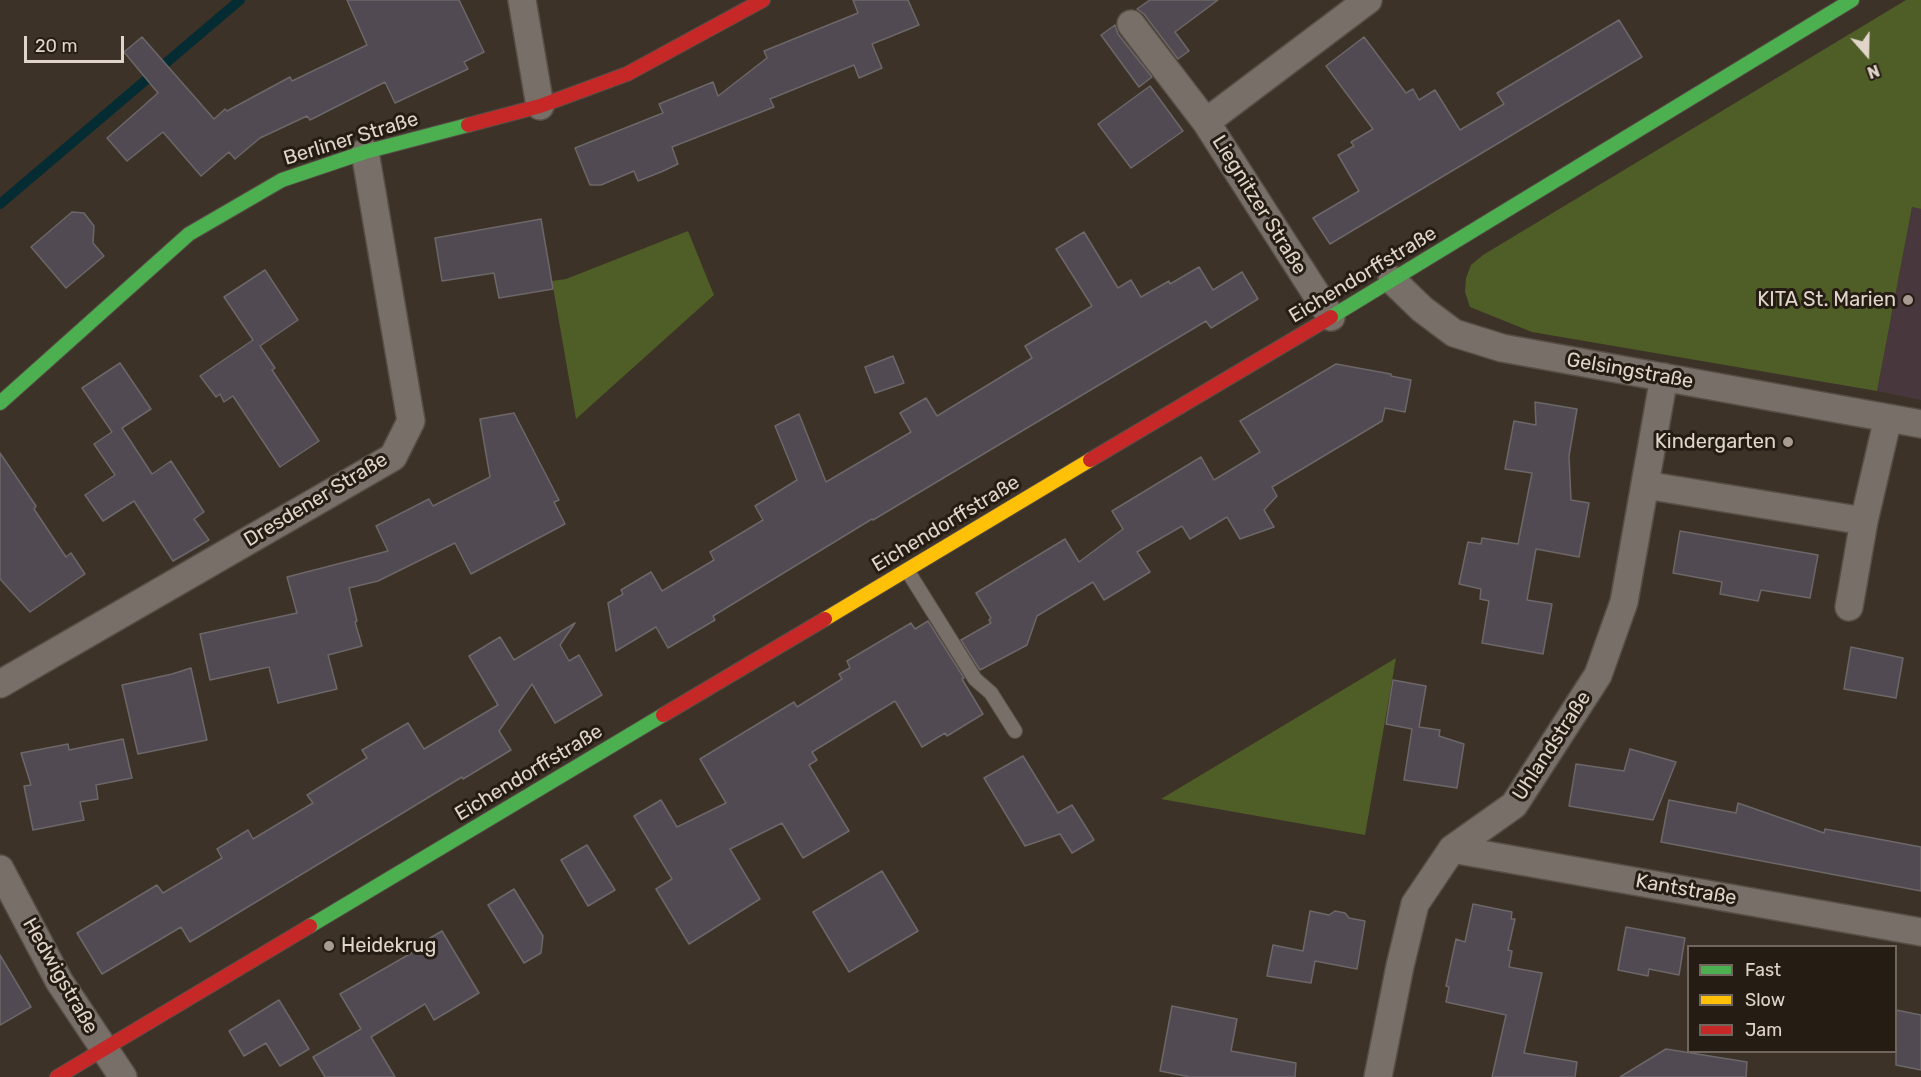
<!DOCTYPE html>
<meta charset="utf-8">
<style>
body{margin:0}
#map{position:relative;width:1921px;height:1077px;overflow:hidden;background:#3d3228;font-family:Rubik,sans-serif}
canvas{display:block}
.legend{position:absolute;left:1687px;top:945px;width:210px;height:108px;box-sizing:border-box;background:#251c14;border:2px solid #70665d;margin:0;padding:8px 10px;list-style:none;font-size:18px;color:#e1d5ca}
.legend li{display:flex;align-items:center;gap:12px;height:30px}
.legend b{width:30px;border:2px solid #70665d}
.north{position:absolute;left:1837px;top:24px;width:60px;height:60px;-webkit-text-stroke:4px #251c14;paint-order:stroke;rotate:160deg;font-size:16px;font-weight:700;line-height:24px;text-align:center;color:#e1d5ca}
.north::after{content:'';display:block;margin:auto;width:21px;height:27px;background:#e1d5ca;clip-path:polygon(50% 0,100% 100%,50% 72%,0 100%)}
.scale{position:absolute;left:24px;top:36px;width:100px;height:27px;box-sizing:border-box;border:3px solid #e1d5ca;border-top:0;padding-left:8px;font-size:18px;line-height:21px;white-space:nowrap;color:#e1d5ca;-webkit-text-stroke:4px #251c14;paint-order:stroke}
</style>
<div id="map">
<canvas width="1921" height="1077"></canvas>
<ul class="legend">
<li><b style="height:8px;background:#4caf50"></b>Fast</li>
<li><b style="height:8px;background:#ffc107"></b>Slow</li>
<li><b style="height:8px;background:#c62828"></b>Jam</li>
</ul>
<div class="north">N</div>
<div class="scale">20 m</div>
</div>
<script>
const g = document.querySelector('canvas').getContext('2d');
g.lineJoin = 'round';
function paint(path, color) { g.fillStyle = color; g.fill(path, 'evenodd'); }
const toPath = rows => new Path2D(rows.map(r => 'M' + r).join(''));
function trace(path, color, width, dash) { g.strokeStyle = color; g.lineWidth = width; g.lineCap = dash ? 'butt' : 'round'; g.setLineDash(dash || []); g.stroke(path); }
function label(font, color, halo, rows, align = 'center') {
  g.font = font + ' Rubik,sans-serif'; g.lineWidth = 6; g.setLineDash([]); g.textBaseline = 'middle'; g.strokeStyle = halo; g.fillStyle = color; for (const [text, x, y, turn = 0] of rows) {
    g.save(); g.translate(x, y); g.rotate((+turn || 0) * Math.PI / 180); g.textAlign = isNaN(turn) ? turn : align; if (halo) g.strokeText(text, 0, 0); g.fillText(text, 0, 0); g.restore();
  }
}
paint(toPath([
 [1912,207,1921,209,1921,400,1877,391]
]), '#49373e');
paint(toPath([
 [1906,0,1921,0,1921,209,1912,207,1877,391,1532,332,1470,307,1465,292,1466,278,1471,265,1483,255],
 [688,231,714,295,576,419,552,281,566,279],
 [1396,658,1365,835,1161,799]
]), '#4f5d27');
trace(toPath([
 [0,204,240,0]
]), '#052c32', 10);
const building = toPath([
 [347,0,459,0,484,52,464,62,468,69,395,103,385,82,310,120,307,116,260,138,235,159,229,152,201,176,163,132,127,161,107,138,158,93,124,52,142,37,214,119,225,109,227,111,290,77,292,81,367,45,347,0],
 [853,0,908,0,919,25,872,44,882,68,859,78,854,65,770,99,774,107,672,147,678,164,661,172,638,181,634,171,601,185,590,185,575,148,663,113,659,104,713,82,718,96,767,58,764,51,858,13,853,0],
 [1150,0,1218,0,1175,32,1189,51,1178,59,1144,14,1137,9,1150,0],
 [1619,20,1642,57,1330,244,1313,218,1359,191,1338,155,1354,146,1351,142,1373,129,1326,66,1364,37,1406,93,1413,89,1419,100,1435,90,1460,130,1504,104,1497,93,1619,20],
 [1115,25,1118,34,1152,77,1139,87,1101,35,1115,25],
 [1150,86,1183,131,1131,168,1098,124,1150,86],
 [72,212,84,213,94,226,93,243,104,256,66,288,31,247,72,212],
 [541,219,553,289,499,298,494,273,442,281,435,238,541,219],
 [1084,232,1118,288,1131,280,1141,297,1169,281,1170,284,1199,267,1213,290,1242,272,1258,299,1211,328,1206,321,873,520,872,519,713,616,715,620,668,648,656,627,616,651,608,603,623,594,621,590,651,572,662,591,714,560,710,552,763,520,755,506,797,480,775,426,799,414,826,482,911,432,900,413,926,398,937,416,1032,358,1025,346,1092,306,1056,249,1084,232],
 [265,270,298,320,260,346,275,368,272,370,319,441,280,467,233,396,224,402,220,394,216,397,200,376,253,340,224,297,265,270],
 [893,356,904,383,875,393,865,367,893,356],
 [120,363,151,409,122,428,152,474,171,461,204,512,194,519,209,540,173,561,134,501,103,521,85,495,115,475,94,444,112,432,82,388,120,363],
 [1336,364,1391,374,1391,376,1411,380,1405,412,1385,408,1382,421,1272,487,1277,496,1264,510,1274,527,1240,539,1227,517,1190,539,1182,526,1137,552,1150,572,1104,600,1093,582,1037,616,1027,645,980,670,961,640,991,623,989,620,991,618,976,593,1065,539,1079,562,1123,529,1112,511,1201,457,1214,480,1260,452,1240,421,1336,364],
 [1535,402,1577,409,1569,456,1571,500,1589,503,1579,557,1536,549,1527,600,1552,604,1543,654,1482,643,1489,601,1480,599,1481,589,1459,584,1468,542,1481,544,1482,538,1518,544,1532,473,1505,469,1514,421,1536,425,1535,402],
 [514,413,559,500,554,502,565,524,471,574,455,543,378,581,349,588,357,621,355,622,362,646,328,655,337,689,278,703,269,667,210,680,200,634,297,613,287,577,388,551,376,526,429,499,433,506,490,477,480,419,514,413],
 [0,453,36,506,34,509,66,557,71,553,85,574,30,612,0,579,0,453],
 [1680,531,1818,555,1810,598,1761,590,1758,601,1720,594,1722,582,1673,573,1680,531],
 [928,621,964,678,962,679,983,714,947,736,945,733,922,747,895,701,812,752,817,760,809,765,849,831,803,858,782,823,730,849,760,899,689,944,656,889,672,879,634,816,661,800,677,827,726,803,700,759,794,702,797,707,842,679,839,674,850,668,847,661,911,623,915,629,928,621],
 [575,623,560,645,569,661,579,655,602,695,555,723,532,684,499,731,511,750,463,779,462,777,190,942,181,927,102,974,77,933,157,885,163,893,222,858,217,849,248,830,253,839,313,803,307,795,367,758,362,750,408,723,424,749,498,705,469,656,500,637,514,660,575,623],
 [1851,647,1903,658,1896,698,1844,689,1851,647],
 [191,668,207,740,138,754,122,685,172,674,191,668],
 [1393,680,1426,686,1419,727,1440,730,1439,736,1464,744,1457,788,1404,780,1412,729,1386,724,1393,680],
 [123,739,132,778,96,785,98,799,80,802,84,820,33,830,24,786,31,785,21,753,68,744,69,750,123,739],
 [1630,749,1676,762,1653,820,1569,806,1576,764,1624,771,1630,749],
 [1023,756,1058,813,1072,805,1094,840,1072,853,1060,834,1025,846,984,778,1023,756],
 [1669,800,1736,813,1738,803,1824,833,1825,829,1921,847,1921,891,1661,842,1669,800],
 [587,845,615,890,588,906,561,860,587,845],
 [882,871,918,931,849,972,813,912,882,871],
 [514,889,543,936,541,953,524,963,488,905,514,889],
 [1473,904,1512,912,1511,919,1515,919,1508,950,1512,951,1509,967,1542,973,1524,1053,1577,1062,1575,1077,1492,1077,1506,1015,1446,1002,1449,987,1446,986,1456,939,1465,942,1473,904],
 [1310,911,1329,915,1335,911,1345,913,1349,918,1365,921,1357,969,1315,961,1311,983,1267,976,1273,945,1303,951,1310,911],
 [1626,927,1685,938,1679,975,1649,969,1648,976,1618,970,1626,927],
 [442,931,479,993,434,1020,425,1004,371,1037,395,1077,325,1077,313,1057,361,1029,340,994,415,951,413,948,442,931],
 [0,955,31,1007,0,1025,0,955],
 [279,1000,309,1049,280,1066,266,1043,244,1056,229,1031,279,1000],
 [1172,1006,1237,1019,1231,1051,1296,1063,1295,1077,1190,1077,1160,1071,1172,1006],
 [1896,1010,1921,1015,1921,1070,1896,1065,1896,1010],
 [1666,1049,1747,1062,1746,1077,1620,1077,1666,1049]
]);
paint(building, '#514a53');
trace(building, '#6c6768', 1.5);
const lane = toPath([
 [907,570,975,679,991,693,1015,731]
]);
const street = toPath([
 [522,0,540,106],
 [1131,24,1206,122],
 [1392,280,1422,309,1454,333,1502,348,1921,424],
 [1331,317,1206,122,1368,0],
 [1645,485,1864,521,1888,418],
 [1849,607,1864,521],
 [0,684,393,457,411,421,365,152],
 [1452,849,1921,932],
 [0,869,59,981,123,1077],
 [1378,1077,1400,966,1415,904,1452,849,1514,805,1598,675,1624,602,1664,377]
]);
const fast = toPath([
 [1331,317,1852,0],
 [0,403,189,234,282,180,365,152,468,125],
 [310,926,663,715]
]);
const slow = toPath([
 [825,619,1090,460]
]);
const jam = toPath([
 [468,125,540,106,627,74,763,0],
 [1090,460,1331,317],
 [663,715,825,619],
 [57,1077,310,926]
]);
trace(lane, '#574e46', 16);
trace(street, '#574e46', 30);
trace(fast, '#574e46', 16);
trace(slow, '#574e46', 16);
trace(jam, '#574e46', 16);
trace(lane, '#786f68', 14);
trace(street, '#786f68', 27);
trace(fast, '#4caf50', 14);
trace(slow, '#ffc107', 14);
trace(jam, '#c62828', 14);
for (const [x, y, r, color] of [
 [1908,300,6,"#a89c91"],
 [1788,442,6,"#a89c91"],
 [329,946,6,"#a89c91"]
]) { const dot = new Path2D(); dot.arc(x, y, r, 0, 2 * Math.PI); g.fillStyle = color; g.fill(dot); trace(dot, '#251c14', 2); }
label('20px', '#e1d5ca', '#251c14', [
 ["Berliner Straße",351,139,-17],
 ["Liegnitzer Straße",1259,205,58],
 ["Eichendorffstraße",1363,275,-31],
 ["Gelsingstraße",1630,371,10],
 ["Dresdener Straße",316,500,-31],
 ["Eichendorffstraße",946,524,-31],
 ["Uhlandstraße",1552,746,-57],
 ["Eichendorffstraße",529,773,-31],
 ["Kantstraße",1686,890,10],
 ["Hedwigstraße",60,976,60]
]);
label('20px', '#e1d5ca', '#251c14', [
 ["KITA St. Marien",1896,300],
 ["Kindergarten",1776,442],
 ["Heidekrug",341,946,"left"]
], 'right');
</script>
